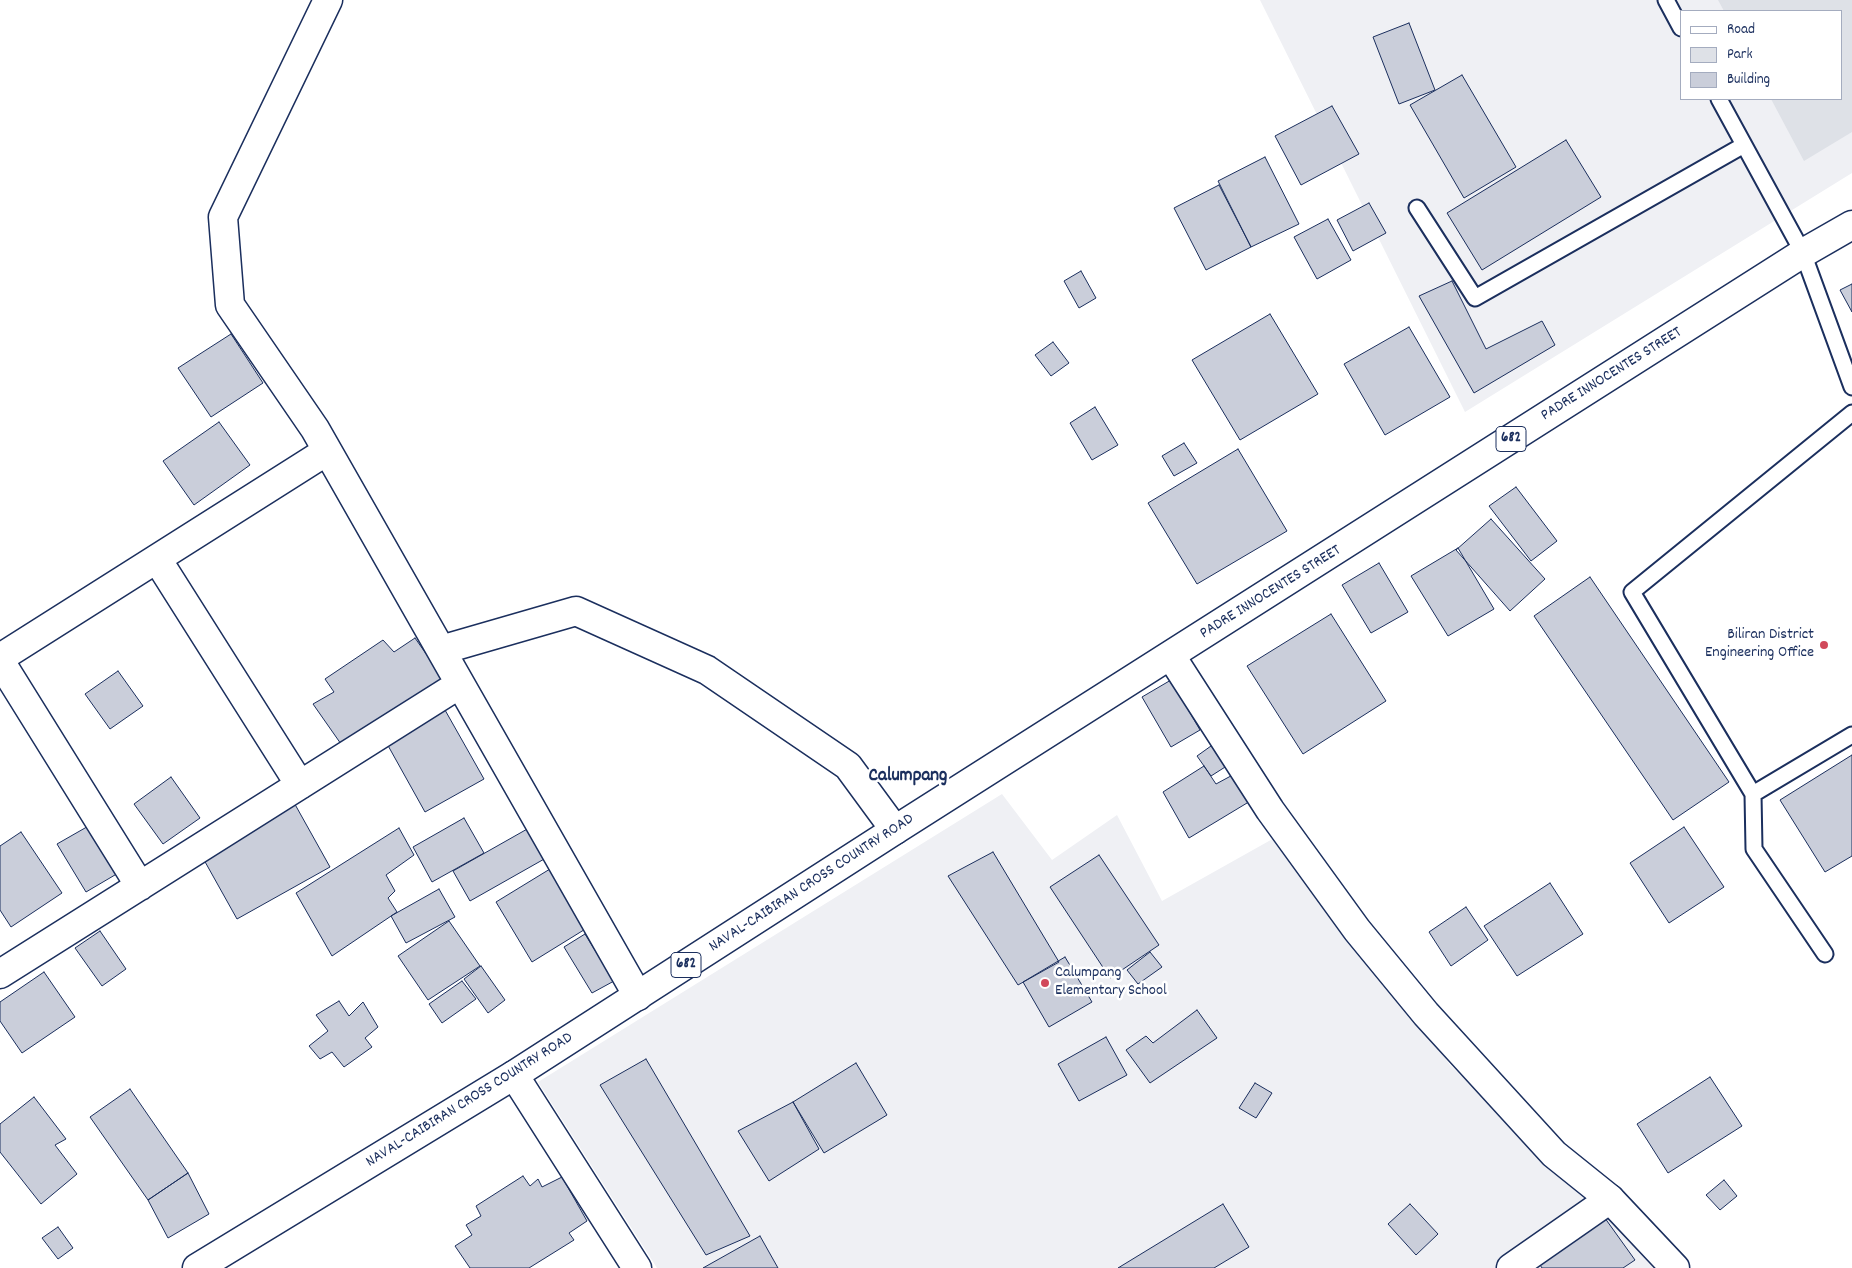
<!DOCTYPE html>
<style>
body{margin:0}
#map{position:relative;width:1852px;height:1268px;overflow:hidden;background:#fff;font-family:Dekko,sans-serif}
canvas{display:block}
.legend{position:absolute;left:1680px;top:10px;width:162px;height:90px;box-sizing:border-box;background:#fff;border:1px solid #a4acbf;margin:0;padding:6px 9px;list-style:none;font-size:15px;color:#1b2f5e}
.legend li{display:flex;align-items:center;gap:10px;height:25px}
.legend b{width:25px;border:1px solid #a4acbf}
</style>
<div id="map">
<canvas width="1852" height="1268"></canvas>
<ul class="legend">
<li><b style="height:6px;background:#fff"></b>Road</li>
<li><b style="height:14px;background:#dee1e7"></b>Park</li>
<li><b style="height:14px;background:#caceda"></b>Building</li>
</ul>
</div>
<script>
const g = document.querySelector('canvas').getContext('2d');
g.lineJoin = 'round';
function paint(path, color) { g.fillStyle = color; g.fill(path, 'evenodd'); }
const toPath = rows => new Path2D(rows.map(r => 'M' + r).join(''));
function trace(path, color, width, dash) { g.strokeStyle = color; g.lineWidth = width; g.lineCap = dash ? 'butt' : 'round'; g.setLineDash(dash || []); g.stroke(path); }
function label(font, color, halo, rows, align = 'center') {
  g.font = font + ' Dekko,sans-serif'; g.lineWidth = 5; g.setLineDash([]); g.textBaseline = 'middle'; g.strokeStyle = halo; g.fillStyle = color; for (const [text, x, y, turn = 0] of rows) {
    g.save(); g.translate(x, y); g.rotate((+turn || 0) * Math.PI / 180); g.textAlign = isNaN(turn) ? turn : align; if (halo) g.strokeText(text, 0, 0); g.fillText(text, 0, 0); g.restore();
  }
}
paint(toPath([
 [1260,0,1852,0,1852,173,1465,412],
 [1681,11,1841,11,1841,99,1681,99],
 [1002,794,1052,860,1117,815,1162,901,1285,832,1450,1065,1659,1265,1655,1268,657,1268,538,1082]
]), '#eff0f4');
paint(toPath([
 [1718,0,1852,0,1852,132,1804,161,1771,99,1841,99,1841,11,1724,11]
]), '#dee1e7');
const building = toPath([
 [1409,23,1435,90,1399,104,1373,37,1409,23],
 [1462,75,1516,167,1464,198,1410,105,1462,75],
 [1332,106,1359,154,1301,185,1275,136,1332,106],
 [1566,140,1601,197,1482,270,1447,213,1566,140],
 [1265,157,1299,224,1251,247,1218,181,1265,157],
 [1219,185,1251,247,1206,270,1174,208,1219,185],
 [1369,203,1386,233,1353,251,1337,220,1369,203],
 [1328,219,1351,260,1317,279,1294,237,1328,219],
 [1081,271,1096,298,1079,308,1064,281,1081,271],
 [1452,281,1486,349,1542,321,1555,345,1474,393,1419,296,1452,281],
 [1852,284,1852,312,1840,290,1852,284],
 [1270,314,1318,394,1240,440,1192,360,1270,314],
 [1409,327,1450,397,1385,435,1344,364,1409,327],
 [231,334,263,383,211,417,178,368,231,334],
 [1053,342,1069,363,1051,376,1035,355,1053,342],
 [1095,407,1118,445,1092,460,1070,423,1095,407],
 [219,422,250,465,194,505,163,461,219,422],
 [1184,443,1197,463,1174,476,1162,456,1184,443],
 [1238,449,1287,531,1197,584,1148,503,1238,449],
 [1516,487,1557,541,1531,561,1489,506,1516,487],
 [1491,519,1545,579,1510,611,1456,550,1491,519],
 [1458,548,1494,609,1448,636,1411,576,1458,548],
 [1379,563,1408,612,1371,633,1342,585,1379,563],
 [1590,577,1729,782,1673,820,1534,616,1590,577],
 [1331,614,1386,701,1303,754,1247,666,1331,614],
 [415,638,443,678,341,744,313,704,334,692,325,679,383,640,394,652,415,638],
 [118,671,143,706,110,729,85,694,118,671],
 [1171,680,1200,730,1171,747,1142,697,1171,680],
 [445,710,484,779,425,812,386,742,445,710],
 [1218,741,1233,762,1211,776,1197,756,1218,741],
 [1852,755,1852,856,1825,872,1780,800,1852,755],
 [1204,766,1216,784,1240,771,1257,797,1189,838,1163,792,1204,766],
 [171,777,200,818,163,844,134,804,171,777],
 [292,799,330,867,237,919,199,851,292,799],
 [464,818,484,853,432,882,413,847,464,818],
 [92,824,120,872,86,892,57,844,92,824],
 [1684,827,1724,887,1669,923,1630,863,1684,827],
 [399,828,414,855,386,875,395,891,388,898,397,912,332,956,296,893,399,828],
 [529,828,546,858,470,901,453,871,529,828],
 [21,832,62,893,11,927,0,910,0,846,21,832],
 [993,852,1059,962,1018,985,948,876,993,852],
 [1099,855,1159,945,1110,978,1050,887,1099,855],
 [550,869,587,928,532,962,496,902,550,869],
 [1550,883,1583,934,1517,976,1484,926,1550,883],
 [439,889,455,917,406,943,391,916,439,889],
 [1466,907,1488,940,1451,966,1429,932,1466,907],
 [449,921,480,966,428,1000,398,956,449,921],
 [100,931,126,969,102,986,75,948,100,931],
 [585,934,614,981,592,993,564,947,585,934],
 [1150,952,1162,967,1138,984,1127,970,1150,952],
 [1065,957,1092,1002,1049,1027,1023,982,1065,957],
 [481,966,505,1000,488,1013,464,979,481,966],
 [44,972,75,1017,22,1053,0,1021,0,1002,44,972],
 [462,981,476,999,442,1023,429,1004,462,981],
 [339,1001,349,1016,363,1002,378,1027,365,1038,372,1047,344,1067,332,1052,320,1059,309,1046,328,1031,316,1015,339,1001],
 [1197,1010,1217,1038,1150,1083,1126,1050,1146,1036,1153,1043,1197,1010],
 [1106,1037,1127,1075,1079,1101,1058,1064,1106,1037],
 [646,1059,750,1236,706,1255,600,1085,646,1059],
 [856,1063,887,1115,824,1153,793,1102,856,1063],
 [1710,1077,1742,1126,1668,1173,1637,1124,1710,1077],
 [1255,1083,1272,1093,1256,1118,1239,1108,1255,1083],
 [130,1089,188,1173,148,1200,90,1117,130,1089],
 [34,1097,66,1139,55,1145,77,1174,41,1204,0,1152,0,1124,34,1097],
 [793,1102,819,1149,769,1181,738,1131,793,1102],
 [188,1173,209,1214,168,1238,148,1200,188,1173],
 [523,1176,530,1186,538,1179,542,1187,562,1177,587,1221,569,1233,574,1240,529,1268,470,1268,455,1246,472,1235,466,1225,481,1216,476,1206,523,1176],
 [1724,1180,1737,1196,1720,1210,1706,1195,1724,1180],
 [1223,1204,1249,1247,1214,1268,1118,1268,1223,1204],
 [1410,1204,1438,1234,1416,1255,1388,1224,1410,1204],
 [1602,1214,1635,1260,1623,1268,1542,1268,1537,1260,1602,1214],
 [58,1227,73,1248,58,1259,42,1238,58,1227],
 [760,1236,778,1268,703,1268,760,1236]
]);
paint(building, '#caceda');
trace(building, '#1b2f5e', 1);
const lane = toPath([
 [1666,0,1681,28],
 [1719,99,1803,253,1852,387],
 [1417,208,1475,298,1744,145],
 [1753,794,1852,735],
 [1825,954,1754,849,1753,794,1632,592,1852,413]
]);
const street = toPath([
 [328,0,223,217,230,305,315,429,638,996],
 [157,559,300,785],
 [441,650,576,611,707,670,848,766,895,830],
 [0,658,327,451],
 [0,661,140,886],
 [0,974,460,684],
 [514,1075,637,1268],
 [1511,1268,1610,1199]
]);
const secondary = toPath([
 [1171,656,1270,810,1357,930,1426,1014,1554,1154,1610,1199,1675,1268]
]);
const primary = toPath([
 [197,1268,514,1075,895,830,1803,253,1852,225]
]);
trace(lane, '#1b2f5e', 19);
trace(street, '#1b2f5e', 31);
trace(secondary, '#1b2f5e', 31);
trace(primary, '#1b2f5e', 31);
trace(lane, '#fff', 15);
trace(street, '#fff', 28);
trace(secondary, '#fff', 28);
trace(primary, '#fff', 28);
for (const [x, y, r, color] of [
 [1824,645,5,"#d1495b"],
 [1045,983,5,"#d1495b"]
]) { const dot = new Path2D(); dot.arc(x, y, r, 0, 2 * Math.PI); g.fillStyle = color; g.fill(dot); trace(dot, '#fff', 2); }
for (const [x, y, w] of [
 [1511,439,30],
 [686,965,30]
]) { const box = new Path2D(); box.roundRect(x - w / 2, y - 12.5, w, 25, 4); g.fillStyle = '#fff'; g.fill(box); trace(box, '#1b2f5e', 1); }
label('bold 15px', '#1b2f5e', null, [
 ["682",1511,439],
 ["682",686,965]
]);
label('16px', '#1b2f5e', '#fff', [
 ["PADRE INNOCENTES STREET",1612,375,-32],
 ["PADRE INNOCENTES STREET",1271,593,-32],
 ["NAVAL-CAIBIRAN CROSS COUNTRY ROAD",812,884,-33],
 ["NAVAL-CAIBIRAN CROSS COUNTRY ROAD",470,1101,-32]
]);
label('16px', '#1b2f5e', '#fff', [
 ["Biliran District",1814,636],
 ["Engineering Office",1814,654],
 ["Calumpang",1055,974,"left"],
 ["Elementary School",1055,992,"left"]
], 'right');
label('bold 19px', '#1b2f5e', '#fff', [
 ["Calumpang",908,777]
]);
</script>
